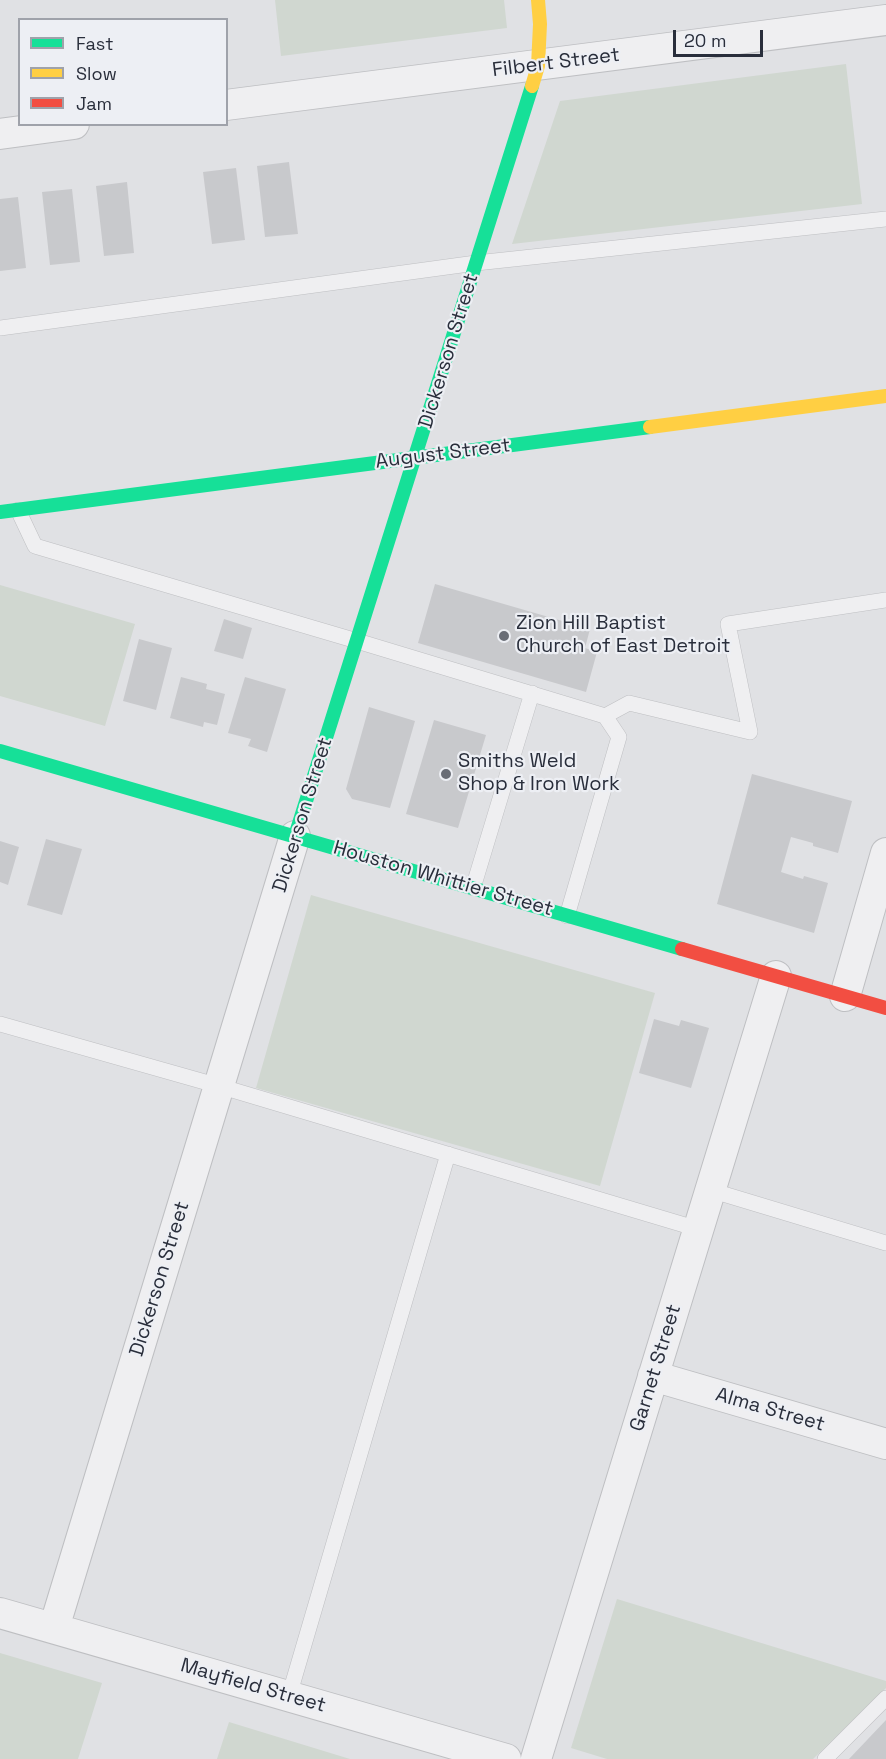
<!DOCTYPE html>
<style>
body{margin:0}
#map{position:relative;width:886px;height:1759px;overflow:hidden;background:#e0e1e4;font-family:"Space Grotesk",sans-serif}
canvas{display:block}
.legend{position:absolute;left:18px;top:18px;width:210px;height:108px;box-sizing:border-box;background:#edeff4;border:2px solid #9fa2aa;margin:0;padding:8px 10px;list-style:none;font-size:18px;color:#292e3b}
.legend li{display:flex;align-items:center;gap:12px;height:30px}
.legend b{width:30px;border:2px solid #9fa2aa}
.scale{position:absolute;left:673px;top:30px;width:90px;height:27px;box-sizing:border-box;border:3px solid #292e3b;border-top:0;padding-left:8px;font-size:18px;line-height:21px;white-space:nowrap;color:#292e3b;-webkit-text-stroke:4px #edeff4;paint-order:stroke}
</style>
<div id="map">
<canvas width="886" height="1759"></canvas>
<ul class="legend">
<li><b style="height:8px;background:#16e098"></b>Fast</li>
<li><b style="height:8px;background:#ffcf43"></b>Slow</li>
<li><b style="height:8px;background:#f24e42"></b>Jam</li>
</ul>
<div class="scale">20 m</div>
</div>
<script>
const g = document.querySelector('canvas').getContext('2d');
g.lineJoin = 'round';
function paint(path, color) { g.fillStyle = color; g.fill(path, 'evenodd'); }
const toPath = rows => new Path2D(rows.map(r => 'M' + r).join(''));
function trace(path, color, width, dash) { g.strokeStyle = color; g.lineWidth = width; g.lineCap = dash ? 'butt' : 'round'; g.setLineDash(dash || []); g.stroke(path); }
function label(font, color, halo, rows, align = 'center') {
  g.font = font + ' "Space Grotesk",sans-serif'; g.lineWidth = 4.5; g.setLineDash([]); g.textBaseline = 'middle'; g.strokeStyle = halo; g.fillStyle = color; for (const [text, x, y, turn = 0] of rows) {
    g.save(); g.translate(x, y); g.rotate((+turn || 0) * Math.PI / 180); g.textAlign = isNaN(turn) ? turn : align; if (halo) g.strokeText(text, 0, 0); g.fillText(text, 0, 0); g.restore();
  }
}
paint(toPath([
 [275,0,504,0,507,28,281,56],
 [846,64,862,204,512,244,560,101],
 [0,585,135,624,105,726,0,696],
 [311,895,655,993,600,1186,256,1088],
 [617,1599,886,1681,886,1688,813,1759,607,1759,571,1748],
 [0,1653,102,1683,78,1759,0,1759],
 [229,1722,350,1759,217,1759]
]), '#d0d7d0');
paint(toPath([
 [289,162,298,234,265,237,257,166],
 [236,168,245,240,212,244,203,172],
 [127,182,134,253,104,256,96,186],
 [72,189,80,262,50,265,42,192],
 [18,197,26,268,0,271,0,199],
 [435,584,590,629,585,648,597,652,586,692,418,643],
 [224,619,252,628,243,659,214,651],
 [139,639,172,648,156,710,123,701],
 [181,677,207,684,206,689,225,694,217,725,204,722,203,727,170,718],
 [245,677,286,689,267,752,248,746,251,739,228,733],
 [369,707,415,721,390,808,352,799,346,789],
 [434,720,486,735,458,828,406,814],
 [752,774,852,801,838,853,813,846,813,843,791,837,781,872,803,879,804,876,828,883,814,933,717,904],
 [46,839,82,849,62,915,27,905],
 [0,841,19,847,8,885,0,882],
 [654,1019,679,1026,681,1020,709,1028,691,1088,639,1073],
 [886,1720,886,1759,849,1759]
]), '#c8c9cc');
const lane = toPath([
 [0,328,476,263,886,219],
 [18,510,35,546,357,641,605,716,619,737,567,916],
 [605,716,629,703,750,732,728,624,886,600],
 [473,888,532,693],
 [0,1024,219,1086,698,1229],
 [710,1190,886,1243],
 [289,1696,448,1154],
 [825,1759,886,1698]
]);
const street = toPath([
 [226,105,886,20],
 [0,134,74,124],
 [845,996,886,853],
 [653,1376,886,1444],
 [0,1613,506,1759],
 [54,1628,295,836],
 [536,1759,776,976]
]);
trace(lane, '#bebfc2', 16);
trace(street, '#bebfc2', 32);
trace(lane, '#efeff1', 15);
trace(street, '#efeff1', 30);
trace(toPath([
 [0,512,650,427],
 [0,751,682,949],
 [295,836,532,86]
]), '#16e098', 14);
trace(toPath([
 [532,86,538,66,540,24,538,0],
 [650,427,886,396]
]), '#ffcf43', 14);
trace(toPath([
 [682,949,886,1008]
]), '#f24e42', 14);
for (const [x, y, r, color] of [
 [504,636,6,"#696d76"],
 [446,774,6,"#696d76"]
]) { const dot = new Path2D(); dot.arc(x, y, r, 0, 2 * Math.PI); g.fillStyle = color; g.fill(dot); trace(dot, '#edeff4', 2); }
label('20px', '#292e3b', '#edeff4', [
 ["Filbert Street",556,63,-7],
 ["Dickerson Street",449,351,-73],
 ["August Street",443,454,-7],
 ["Dickerson Street",303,815,-73],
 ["Houston Whittier Street",443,879,16],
 ["Dickerson Street",160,1279,-73],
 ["Garnet Street",656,1368,-73],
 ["Alma Street",770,1410,16],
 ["Mayfield Street",253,1686,16]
]);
label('20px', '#292e3b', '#edeff4', [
 ["Zion Hill Baptist",516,624],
 ["Church of East Detroit",516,647],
 ["Smiths Weld",458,762],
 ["Shop & Iron Work",458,785]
], 'left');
</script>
